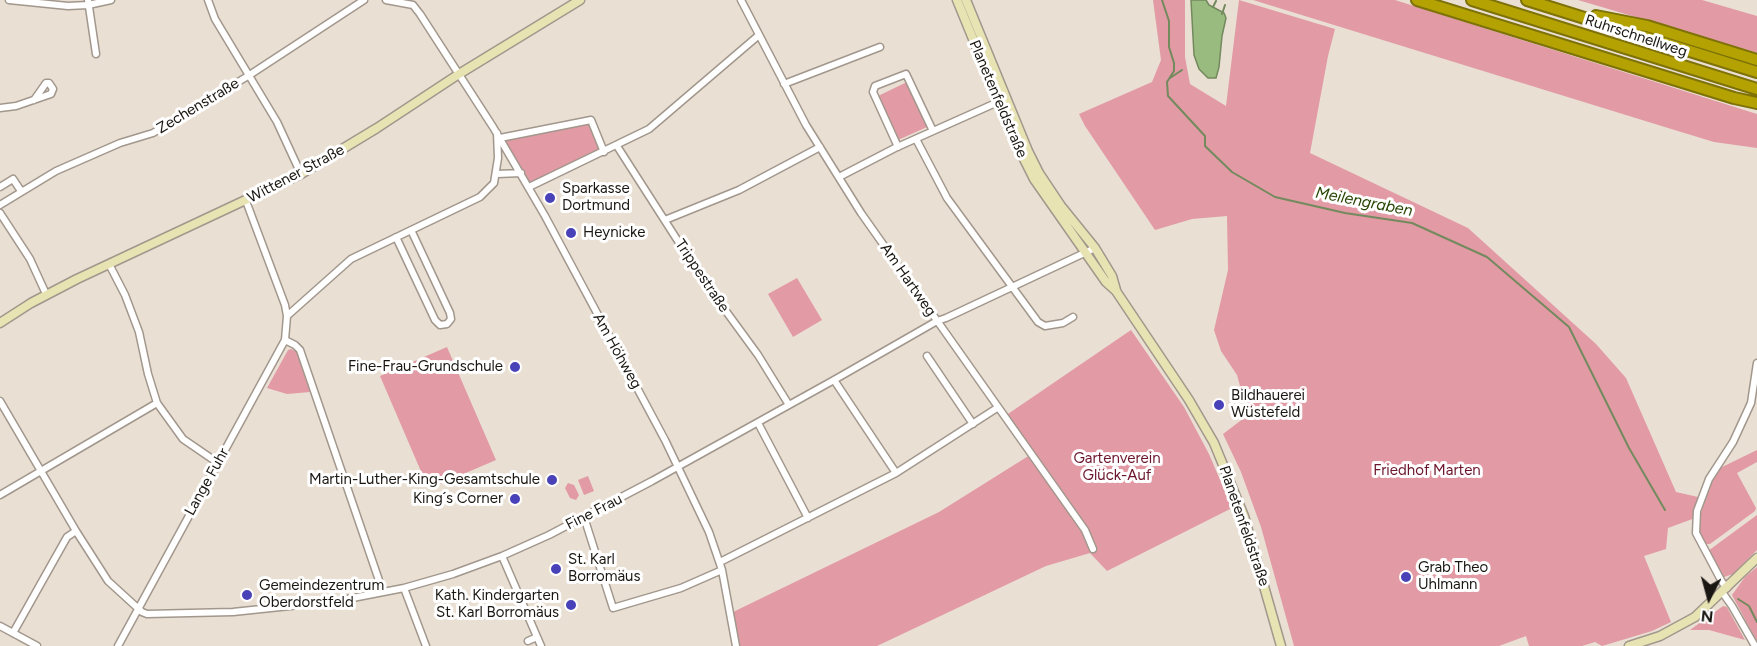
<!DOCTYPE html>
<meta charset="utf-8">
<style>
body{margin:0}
#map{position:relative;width:1757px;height:646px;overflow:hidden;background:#eadfd3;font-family:Figtree,sans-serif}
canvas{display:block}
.north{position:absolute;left:1679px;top:568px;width:60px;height:60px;-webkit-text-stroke:4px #fff;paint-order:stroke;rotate:186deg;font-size:16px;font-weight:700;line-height:24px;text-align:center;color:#1a1712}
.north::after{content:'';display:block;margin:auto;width:21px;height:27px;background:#1a1712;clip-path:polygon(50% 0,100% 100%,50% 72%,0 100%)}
</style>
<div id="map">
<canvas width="1757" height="646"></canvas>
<div class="north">N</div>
</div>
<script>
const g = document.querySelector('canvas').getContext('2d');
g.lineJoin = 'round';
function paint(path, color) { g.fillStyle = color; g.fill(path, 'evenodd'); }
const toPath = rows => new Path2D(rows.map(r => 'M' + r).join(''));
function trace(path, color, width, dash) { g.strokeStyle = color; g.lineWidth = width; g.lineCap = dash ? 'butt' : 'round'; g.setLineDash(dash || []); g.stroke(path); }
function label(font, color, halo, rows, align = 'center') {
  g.font = font + ' Figtree,sans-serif'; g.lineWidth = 6; g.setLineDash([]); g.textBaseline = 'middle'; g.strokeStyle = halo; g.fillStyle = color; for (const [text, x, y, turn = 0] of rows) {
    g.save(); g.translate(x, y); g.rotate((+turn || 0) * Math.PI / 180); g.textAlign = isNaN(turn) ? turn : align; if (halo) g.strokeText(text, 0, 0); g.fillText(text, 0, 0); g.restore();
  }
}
paint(toPath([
 [1153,0,1185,0,1185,57,1190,84,1226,106,1239,0,1335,29,1328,56,1310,153,1468,228,1596,344,1626,378,1676,492,1698,497,1695,518,1668,528,1666,549,1644,556,1671,622,1652,631,1602,646,1595,642,1582,646,1529,646,1526,636,1499,646,1294,646,1261,527,1241,472,1223,434,1248,415,1237,375,1221,351,1214,330,1228,270,1227,216,1192,219,1155,230,1085,126,1079,114,1152,82,1161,60],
 [1253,0,1395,0,1757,114,1757,148,1714,142,1668,128],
 [1578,0,1702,0,1757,16,1757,53],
 [907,82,927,127,898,140,878,96],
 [591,120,604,152,529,187,500,138],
 [797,278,822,320,793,337,768,294],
 [1131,330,1184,407,1209,454,1232,508,1107,571,1090,553,1046,566,877,646,736,646,731,613,939,512,1030,455,1005,416],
 [447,347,496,460,440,484,438,478,426,483,380,376],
 [291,349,297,352,310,392,287,394,267,388,288,350],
 [1757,450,1757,462,1737,473,1756,508,1755,511,1710,544,1704,544,1700,534,1700,517,1709,484,1718,469],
 [588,476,594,491,584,495,578,480],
 [568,483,574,485,579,495,576,500,570,498,565,488],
 [1757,515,1757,550,1733,574,1724,577,1720,575,1708,551],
 [1757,567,1757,642,1732,595,1745,577],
 [1723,606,1727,607,1729,611,1745,640,1709,630,1690,630]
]), '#e29aa4');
const water = toPath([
 [1191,0,1206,0,1209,5,1224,13,1226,18,1222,36,1219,67,1216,78,1208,78,1199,69,1194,55,1191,0]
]);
paint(water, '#99bb7f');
trace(water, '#738a5e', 1.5);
trace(toPath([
 [1162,0,1169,21,1169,47,1174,63,1174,71,1167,82,1168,96,1205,136,1205,146,1232,172,1275,197,1345,213,1412,223,1487,257,1569,327,1629,448,1665,510],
 [1213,7,1216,1],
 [1222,14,1225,5],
 [1170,78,1182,70],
 [1738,599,1749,606,1757,622]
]), '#738a5e', 2);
const street = toPath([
 [9,0,68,6,88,5,111,0],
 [88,0,96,54],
 [208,0,215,19,277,122,301,174],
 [386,0,413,5,420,14,493,127,545,216,665,440,709,532,722,570,736,646],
 [741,0,806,125,861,213,1085,530,1093,549],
 [784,84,880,47],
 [0,108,16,106,51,94,53,89,49,83,46,83,34,100],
 [500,138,591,120,604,152],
 [916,139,947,198,1038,322,1045,326,1063,323,1073,317],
 [617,146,701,277,758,355,789,405],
 [898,147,873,92,875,86,906,74,933,131],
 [497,174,521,173],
 [839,177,895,148,998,102],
 [0,187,13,179,21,191],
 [529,187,649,129,759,35],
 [0,205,56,171,120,143,153,133,248,76,364,0],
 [0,213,30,259,46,294],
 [665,220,739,190,820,147],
 [396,237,435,320,440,325,447,324,451,319,450,313,411,230],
 [109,264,125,295,139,332,148,374,157,403,183,439,218,463],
 [287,316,351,259,480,197,494,183,498,158,497,133],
 [285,340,295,345,300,350,383,592],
 [927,356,973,424],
 [834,380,896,473],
 [0,401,76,531,108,581,142,612,147,614,233,612,337,601,404,588,453,574,502,556,549,535,652,481,834,380,937,321,946,318,1095,248],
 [758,423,808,518],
 [0,495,157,403],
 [584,517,613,608,681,588,722,570],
 [502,556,541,646],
 [720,562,896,473,997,408],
 [404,588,426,646],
 [1727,588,1722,582,1696,533,1697,511,1709,479,1733,442,1751,403,1757,363],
 [1722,592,1732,606,1755,646],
 [0,626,37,646],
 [13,633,67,537,76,531],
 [528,641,537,637],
 [118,646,285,340,287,316,285,305,246,201]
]);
const secondary = toPath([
 [957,0,1014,139,1034,179,1106,282,1116,291,1189,400,1214,443,1244,516,1281,646],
 [966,0,1028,151,1039,173,1061,206,1095,248,1112,276,1116,290],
 [0,323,31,303,77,279,301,174,377,128,459,74,580,0],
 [1629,646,1660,636,1695,617,1757,558]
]);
const highway = toPath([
 [1417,0,1734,98,1757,103],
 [1472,0,1757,89],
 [1527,0,1757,72],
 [1596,16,1647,26,1757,60]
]);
trace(street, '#a2978c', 9);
trace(secondary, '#a2978c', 11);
trace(highway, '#7d7108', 14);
trace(street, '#fff', 6);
trace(secondary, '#e8e3b3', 8);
trace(highway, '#b3a202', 10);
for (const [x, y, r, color] of [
 [550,198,6,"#4941b8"],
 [571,233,6,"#4941b8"],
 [515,367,6,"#4941b8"],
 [1219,405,6,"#4941b8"],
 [552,480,6,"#4941b8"],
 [515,499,6,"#4941b8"],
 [556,569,6,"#4941b8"],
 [1406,577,6,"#4941b8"],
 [247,595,6,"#4941b8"],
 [571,605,6,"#4941b8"]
]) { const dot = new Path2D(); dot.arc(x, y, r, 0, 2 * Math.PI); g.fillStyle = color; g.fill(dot); trace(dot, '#fff', 2); }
label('15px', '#1a1712', '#fff', [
 ["Ruhrschnellweg",1636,36,18],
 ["Planetenfeldstraße",998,99,67],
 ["Zechenstraße",198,106,-31],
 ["Wittener Straße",296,174,-28],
 ["Trippestraße",702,276,56],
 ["Am Hartweg",908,280,55],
 ["Am Höhweg",617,351,61],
 ["Lange Fuhr",207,482,-61],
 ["Fine Frau",594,512,-27],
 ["Planetenfeldstraße",1244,526,71]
]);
label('15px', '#1a1712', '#fff', [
 ["Sparkasse",562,189],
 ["Dortmund",562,206],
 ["Heynicke",583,233],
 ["Fine-Frau-Grundschule",503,367,"right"],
 ["Bildhauerei",1231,396],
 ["Wüstefeld",1231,413],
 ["Martin-Luther-King-Gesamtschule",540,480,"right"],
 ["King´s Corner",503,499,"right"],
 ["St. Karl",568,560],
 ["Borromäus",568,577],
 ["Grab Theo",1418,568],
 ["Uhlmann",1418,585],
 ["Gemeindezentrum",259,586],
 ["Oberdorstfeld",259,603],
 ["Kath. Kindergarten",559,596,"right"],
 ["St. Karl Borromäus",559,613,"right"]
], 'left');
label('15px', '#6b152c', '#fff', [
 ["Gartenverein",1117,459],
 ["Glück-Auf",1117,476],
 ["Friedhof Marten",1427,471]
]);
label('italic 16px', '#274502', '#fff', [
 ["Meilengraben",1364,202,11]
]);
</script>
